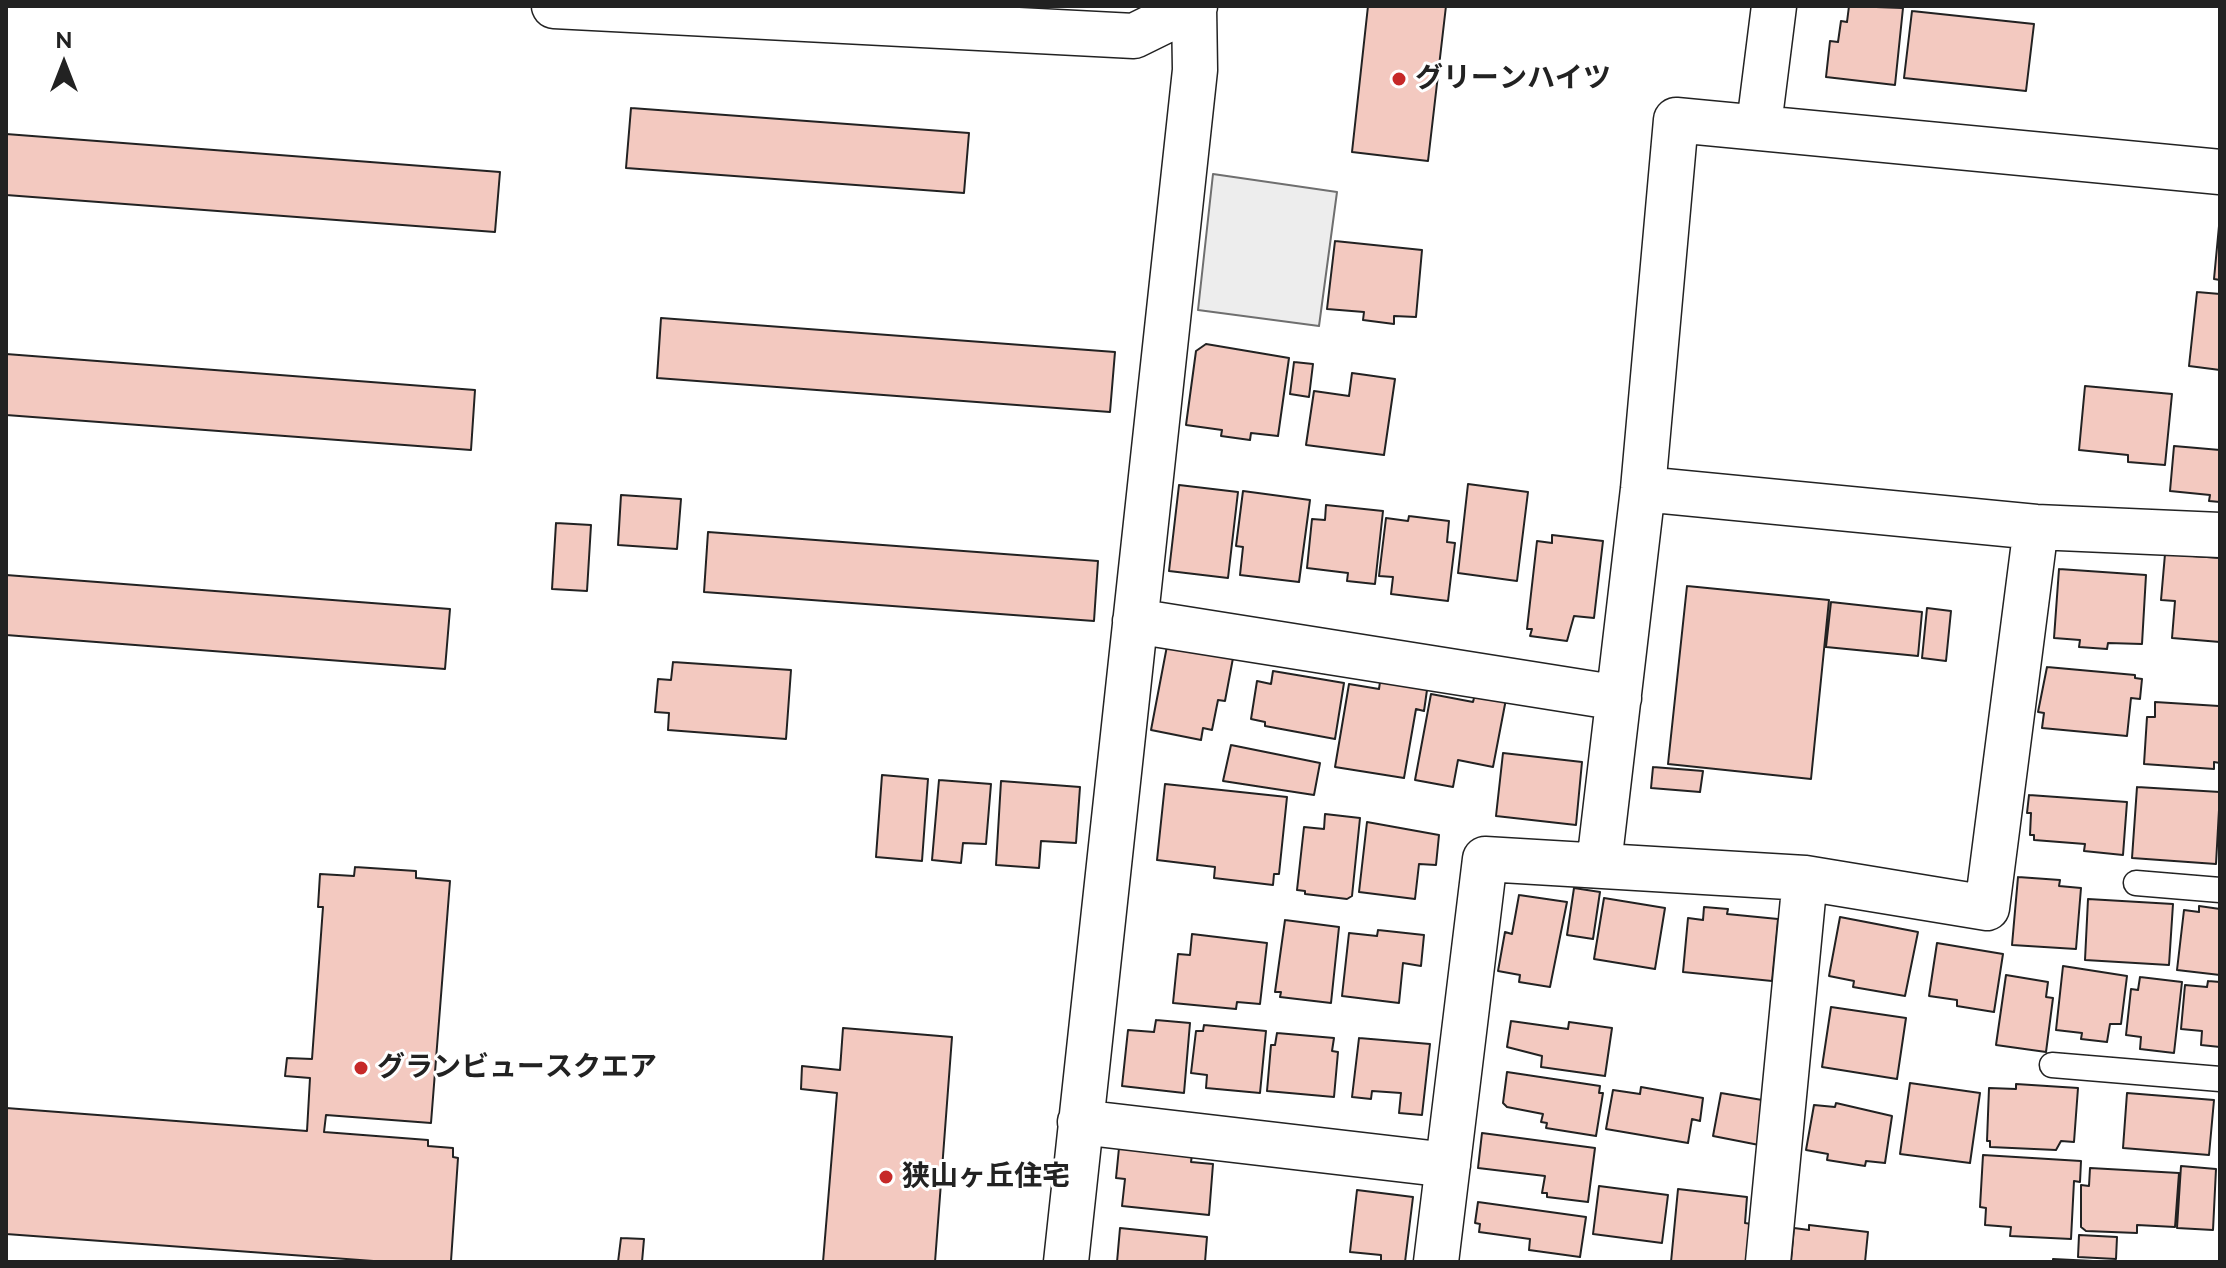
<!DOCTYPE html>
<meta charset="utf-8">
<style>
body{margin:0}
#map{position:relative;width:2226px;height:1268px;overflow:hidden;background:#fff;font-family:Raleway,sans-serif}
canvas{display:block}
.frame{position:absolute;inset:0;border:8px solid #222;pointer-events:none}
.north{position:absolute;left:24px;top:24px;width:80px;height:80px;-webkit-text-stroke:6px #fff;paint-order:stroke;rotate:0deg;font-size:22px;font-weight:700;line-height:32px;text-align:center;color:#222}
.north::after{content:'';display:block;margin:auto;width:28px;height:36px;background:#222;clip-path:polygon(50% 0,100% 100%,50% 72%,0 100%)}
</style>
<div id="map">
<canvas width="2226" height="1268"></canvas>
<div class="frame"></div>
<div class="north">N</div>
</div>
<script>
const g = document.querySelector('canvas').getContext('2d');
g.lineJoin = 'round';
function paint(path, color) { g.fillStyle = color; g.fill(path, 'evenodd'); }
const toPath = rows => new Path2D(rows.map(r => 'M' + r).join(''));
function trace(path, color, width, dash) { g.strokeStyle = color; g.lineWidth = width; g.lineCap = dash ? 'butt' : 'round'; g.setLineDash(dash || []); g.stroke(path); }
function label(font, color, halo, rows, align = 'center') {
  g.font = font + ' Raleway,"Noto Sans JP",sans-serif'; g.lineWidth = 6; g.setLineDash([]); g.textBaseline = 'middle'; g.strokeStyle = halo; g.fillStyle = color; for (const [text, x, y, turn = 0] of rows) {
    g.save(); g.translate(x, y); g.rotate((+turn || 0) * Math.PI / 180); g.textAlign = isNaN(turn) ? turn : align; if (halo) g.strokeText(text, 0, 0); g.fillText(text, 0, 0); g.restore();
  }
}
const parking = toPath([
 [1213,174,1337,192,1319,326,1198,310,1213,174]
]);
paint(parking, '#ededed');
trace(parking, '#6f6f6f', 2);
const building = toPath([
 [1368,6,1446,6,1428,161,1352,152,1368,6],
 [1849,6,1903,8,1895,85,1826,77,1830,41,1838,42,1841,21,1847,22,1849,6],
 [1912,11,2034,24,2026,91,1904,78,1912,11],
 [631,108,969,133,964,193,626,168,631,108],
 [6,134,500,172,495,232,6,195,6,134],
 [2219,226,2220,226,2220,280,2214,279,2219,226],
 [1335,241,1422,250,1416,317,1394,316,1394,324,1363,320,1364,312,1327,309,1335,241],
 [2197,292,2220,294,2220,370,2189,366,2197,292],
 [661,318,1115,352,1110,412,657,378,661,318],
 [1206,344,1289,358,1278,436,1251,433,1250,440,1221,436,1222,430,1186,425,1196,351,1206,344],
 [6,354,475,390,471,450,6,415,6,354],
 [1294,362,1313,364,1309,397,1290,394,1294,362],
 [1352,373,1395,379,1384,455,1306,445,1314,391,1349,396,1352,373],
 [2085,386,2172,394,2165,465,2128,462,2128,455,2079,450,2085,386],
 [2174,446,2220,450,2220,502,2209,501,2210,495,2170,491,2174,446],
 [1468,484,1528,492,1517,581,1458,573,1468,484],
 [1179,485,1238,492,1228,578,1169,571,1179,485],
 [1243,491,1310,500,1299,582,1240,575,1243,547,1236,546,1243,491],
 [621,495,681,499,677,549,618,545,621,495],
 [1326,505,1383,511,1375,584,1347,581,1348,573,1307,568,1312,519,1325,520,1326,505],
 [1409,516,1449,521,1447,542,1455,543,1448,601,1391,594,1393,577,1379,576,1386,518,1408,521,1409,516],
 [556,523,591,525,587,591,552,589,556,523],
 [708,532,1098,561,1094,621,704,592,708,532],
 [1552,535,1603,541,1594,618,1574,616,1567,641,1530,636,1532,629,1527,629,1537,541,1552,543,1552,535],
 [2165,554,2220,558,2220,642,2172,638,2175,601,2161,600,2165,554],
 [2059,569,2146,575,2142,644,2108,643,2107,649,2079,647,2080,640,2054,638,2059,569],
 [6,575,450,609,445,669,6,635,6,575],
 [1687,586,1829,600,1811,779,1668,764,1687,586],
 [1831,602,1922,612,1918,656,1826,647,1831,602],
 [1927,608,1951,611,1946,661,1922,658,1927,608],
 [1167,646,1233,658,1225,701,1218,700,1212,730,1203,728,1201,740,1151,730,1167,646],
 [673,662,791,670,786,739,668,730,669,713,655,712,658,679,671,680,673,662],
 [2047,667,2135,675,2135,678,2142,679,2140,699,2131,698,2127,736,2042,728,2044,713,2038,712,2047,667],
 [1273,671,1344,683,1335,739,1265,726,1265,722,1251,719,1257,681,1271,684,1273,671],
 [1381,675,1428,683,1424,711,1416,709,1404,778,1335,767,1349,684,1379,689,1381,675],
 [1431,694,1473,702,1475,694,1506,699,1493,767,1458,760,1453,787,1415,780,1431,694],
 [2155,702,2219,706,2220,763,2214,762,2214,769,2144,764,2147,717,2155,717,2155,702],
 [1231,745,1320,763,1314,795,1223,781,1231,745],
 [1503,753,1582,762,1576,825,1496,816,1503,753],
 [1653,767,1703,771,1700,792,1651,788,1653,767],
 [882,775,928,779,922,861,876,857,882,775],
 [939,780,991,784,986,844,963,843,961,863,932,860,939,780],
 [1001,781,1080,787,1076,843,1041,841,1039,868,996,865,1001,781],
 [1165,784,1287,797,1279,874,1274,874,1273,885,1214,878,1215,867,1157,860,1165,784],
 [2137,787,2220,792,2216,864,2132,858,2137,787],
 [2029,795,2127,802,2123,855,2084,851,2085,844,2034,840,2034,835,2030,835,2031,813,2027,813,2029,795],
 [1325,814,1360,818,1352,896,1347,899,1305,894,1305,891,1297,890,1304,827,1324,829,1325,814],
 [1367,822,1439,835,1436,865,1419,864,1415,899,1359,892,1367,822],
 [355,867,416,871,416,878,450,881,431,1123,326,1115,324,1132,428,1140,428,1146,453,1148,453,1157,458,1158,451,1261,387,1262,6,1234,6,1108,307,1131,310,1078,285,1076,287,1058,312,1059,323,907,318,907,320,874,354,876,355,867],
 [2018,877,2060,880,2059,886,2081,888,2076,949,2012,945,2018,877],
 [1574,888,1600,892,1593,939,1567,935,1574,888],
 [1519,895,1567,902,1550,987,1519,982,1520,975,1498,971,1505,932,1512,934,1519,895],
 [1604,898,1665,908,1655,969,1594,959,1604,898],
 [2088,899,2173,904,2169,965,2085,960,2088,899],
 [2199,906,2220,909,2220,975,2177,970,2184,910,2199,912,2199,906],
 [1704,907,1728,909,1727,914,1778,919,1772,981,1683,972,1688,918,1703,920,1704,907],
 [1840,917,1918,932,1905,996,1853,987,1854,981,1829,976,1840,917],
 [1285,920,1339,927,1331,1003,1280,997,1281,992,1275,992,1285,920],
 [1378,930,1424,935,1421,966,1403,963,1399,1003,1342,996,1349,933,1377,936,1378,930],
 [1192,934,1267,943,1260,1004,1237,1002,1236,1009,1173,1003,1178,954,1190,955,1192,934],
 [1937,943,2003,954,1994,1012,1957,1006,1957,1000,1929,996,1937,943],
 [2063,966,2127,976,2121,1024,2110,1024,2107,1042,2081,1039,2082,1033,2056,1030,2063,966],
 [2006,975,2048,982,2046,997,2053,998,2046,1052,1996,1045,2006,975],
 [2140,977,2182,982,2174,1053,2140,1049,2141,1037,2126,1035,2131,989,2138,990,2140,977],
 [2208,981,2220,982,2220,1047,2201,1045,2202,1031,2181,1029,2185,985,2207,987,2208,981],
 [1831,1007,1906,1018,1897,1079,1822,1067,1831,1007],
 [1156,1020,1190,1023,1184,1093,1122,1086,1128,1030,1154,1032,1156,1020],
 [1511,1021,1568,1029,1569,1022,1612,1028,1605,1076,1541,1067,1542,1056,1507,1047,1511,1021],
 [1204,1025,1266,1031,1260,1093,1206,1088,1207,1075,1191,1073,1196,1031,1203,1031,1204,1025],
 [843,1028,952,1037,935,1262,823,1262,837,1093,801,1089,802,1066,840,1070,843,1028],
 [1277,1033,1334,1038,1332,1051,1338,1052,1334,1097,1267,1091,1271,1045,1275,1045,1277,1033],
 [1359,1038,1430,1044,1422,1115,1399,1113,1401,1093,1372,1091,1371,1099,1352,1097,1359,1038],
 [1507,1072,1600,1086,1599,1093,1603,1093,1596,1136,1546,1128,1547,1123,1541,1122,1543,1114,1507,1107,1503,1103,1507,1072],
 [1910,1083,1980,1093,1970,1163,1900,1154,1910,1083],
 [2016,1084,2078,1088,2074,1142,2061,1141,2056,1150,1990,1147,1990,1141,1987,1141,1989,1088,2016,1089,2016,1084],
 [1641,1087,1703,1098,1700,1121,1692,1119,1688,1143,1606,1129,1613,1090,1640,1094,1641,1087],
 [1721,1093,1768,1101,1759,1145,1713,1136,1721,1093],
 [2127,1093,2214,1100,2209,1155,2123,1148,2127,1093],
 [1836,1103,1892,1116,1885,1163,1866,1161,1865,1166,1827,1160,1828,1154,1806,1150,1814,1105,1835,1107,1836,1103],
 [1482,1133,1595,1148,1588,1202,1547,1197,1547,1193,1542,1193,1545,1176,1478,1168,1482,1133],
 [1119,1148,1192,1155,1191,1162,1213,1164,1209,1215,1122,1206,1125,1179,1116,1178,1119,1148],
 [1983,1155,2081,1161,2080,1182,2074,1181,2071,1239,2010,1236,2011,1227,1985,1225,1986,1208,1980,1207,1983,1155],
 [2181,1166,2216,1169,2213,1230,2177,1228,2181,1166],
 [2090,1168,2179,1173,2175,1227,2137,1225,2137,1233,2086,1231,2081,1227,2081,1185,2089,1186,2090,1168],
 [1599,1186,1668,1195,1662,1243,1593,1234,1599,1186],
 [1678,1189,1747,1197,1745,1223,1751,1224,1747,1262,1671,1262,1678,1189],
 [1357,1190,1413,1197,1405,1262,1381,1262,1381,1255,1350,1252,1357,1190],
 [1478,1202,1586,1217,1580,1257,1529,1250,1530,1239,1479,1232,1480,1224,1475,1223,1478,1202],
 [1809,1225,1868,1232,1865,1262,1791,1262,1794,1228,1809,1230,1809,1225],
 [1120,1228,1207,1237,1205,1262,1117,1262,1120,1228],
 [2079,1235,2117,1237,2116,1259,2078,1257,2079,1235],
 [621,1238,644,1239,642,1262,618,1262,621,1238],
 [2053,1259,2093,1261,2053,1262,2053,1259]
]);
paint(building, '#f3c9c0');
trace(building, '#222', 2);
const service = toPath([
 [2136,883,2220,890],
 [2052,1065,2220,1079]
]);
const minor = toPath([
 [554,6,1134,36,1195,6],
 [1759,125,1774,6],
 [1643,489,2036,527,2220,535],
 [1135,621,1619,698],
 [1599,864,1643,489,1676,120,2220,172],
 [1080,1122,1448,1165],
 [1066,1262,1195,70,1194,6],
 [1436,1262,1485,859,1805,878,1987,908,2036,527],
 [1768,1262,1805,878]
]);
trace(service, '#222', 27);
trace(minor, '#222', 47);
trace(service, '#fff', 24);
trace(minor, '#fff', 44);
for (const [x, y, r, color] of [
 [1399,79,8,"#c62828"],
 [361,1068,8,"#c62828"],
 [886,1177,8,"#c62828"]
]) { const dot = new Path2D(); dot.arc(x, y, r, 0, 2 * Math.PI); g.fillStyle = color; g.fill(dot); trace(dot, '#fff', 3); }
label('bold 28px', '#222', '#fff', [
 ["グリーンハイツ",1415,79],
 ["グランビュースクエア",377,1068],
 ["狭山ヶ丘住宅",902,1177]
], 'left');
</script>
